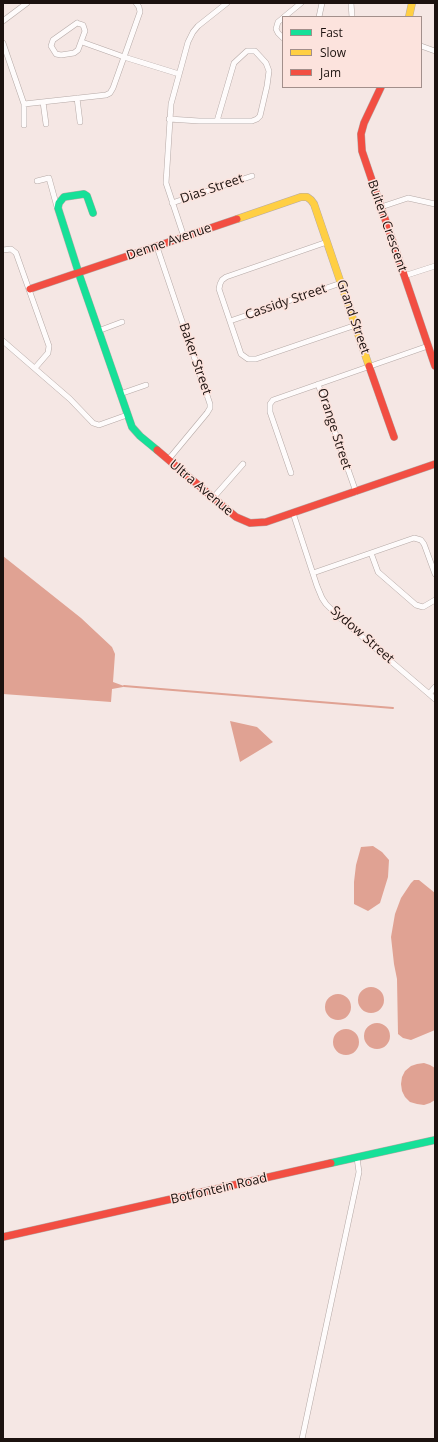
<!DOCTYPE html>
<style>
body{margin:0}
#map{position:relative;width:438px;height:1442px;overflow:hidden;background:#f5e7e4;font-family:"Open Sans",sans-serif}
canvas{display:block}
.frame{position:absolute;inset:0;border:4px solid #1c120f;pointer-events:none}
.legend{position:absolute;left:282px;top:16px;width:140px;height:72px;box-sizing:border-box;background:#fce3dd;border:1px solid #a28f8b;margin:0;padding:5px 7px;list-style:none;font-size:12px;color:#1c120f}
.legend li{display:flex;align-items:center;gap:8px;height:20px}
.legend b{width:20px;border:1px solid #a28f8b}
</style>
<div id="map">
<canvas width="438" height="1442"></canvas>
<div class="frame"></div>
<ul class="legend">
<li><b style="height:5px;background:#16e098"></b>Fast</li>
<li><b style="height:5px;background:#ffcf43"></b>Slow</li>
<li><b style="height:5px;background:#f24e42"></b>Jam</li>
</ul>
</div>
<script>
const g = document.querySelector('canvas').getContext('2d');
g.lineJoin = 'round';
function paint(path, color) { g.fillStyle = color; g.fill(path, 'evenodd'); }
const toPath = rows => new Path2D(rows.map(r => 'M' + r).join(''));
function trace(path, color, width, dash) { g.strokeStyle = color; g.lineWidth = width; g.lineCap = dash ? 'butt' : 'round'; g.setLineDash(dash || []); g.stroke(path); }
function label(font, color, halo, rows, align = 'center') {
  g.font = font + ' "Open Sans",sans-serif'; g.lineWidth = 3; g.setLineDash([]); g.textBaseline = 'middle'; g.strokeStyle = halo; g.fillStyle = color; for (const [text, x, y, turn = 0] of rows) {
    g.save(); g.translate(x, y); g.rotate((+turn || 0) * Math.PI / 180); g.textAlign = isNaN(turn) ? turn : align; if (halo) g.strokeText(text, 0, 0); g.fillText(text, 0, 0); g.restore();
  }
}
paint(toPath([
 [3,556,81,618,112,647,115,654,113,682,124,686,123,687,112,689,111,702,3,694],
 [230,721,257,727,273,742,240,762],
 [373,846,382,852,389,860,388,877,380,903,368,911,354,904,354,882,356,865,361,847],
 [414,880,419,880,435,893,435,1030,411,1040,403,1038,398,1034,397,979,394,964,391,937,395,914,401,898,411,883],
 '358 1000a13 13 0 1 1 26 0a13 13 0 1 1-26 0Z',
 '325 1007a13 13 0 1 1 26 0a13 13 0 1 1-26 0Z',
 '364 1036a13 13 0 1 1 26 0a13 13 0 1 1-26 0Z',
 '333 1042a13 13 0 1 1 26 0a13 13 0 1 1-26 0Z',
 [424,1063,430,1065,435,1068,435,1100,430,1103,424,1105,417,1104,410,1102,405,1097,402,1091,401,1084,402,1077,405,1071,411,1066,417,1064]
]), '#e0a293');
trace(toPath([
 [124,686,393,708]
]), '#e0a293', 2);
const street = toPath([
 [351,3,352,17],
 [284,17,301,3],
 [319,17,322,3],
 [283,18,278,22,276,29,278,33,283,38],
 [3,21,27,3],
 [77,23,83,25,85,31,78,50,74,53,61,55,56,54,51,46,53,40,77,23],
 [82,42,124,57,179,74],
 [3,43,24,104,24,125],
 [421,46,435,51],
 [77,98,80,122],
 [43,102,46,124],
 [24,104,106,95,110,93,113,88,140,12,139,7,136,3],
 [169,119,199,121,252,121,257,119,260,116,267,86,269,71,266,63,255,51,247,51,234,63,217,121],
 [37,181,49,178,57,207],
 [172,203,252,176],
 [381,207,408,198,435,204],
 [184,237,166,183,171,104,188,42,193,32,198,26,227,3],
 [327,242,226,277,222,280,220,284,219,289,241,354,248,359,256,359,356,325],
 [157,247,210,404,210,408,207,413,168,460],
 [3,250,11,249,16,253,49,346,48,353,35,368],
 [404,276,435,266],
 [230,321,341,283],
 [98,331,122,322],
 [3,341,70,399,93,423,99,425,127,415],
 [318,384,356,492],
 [120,394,146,385],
 [291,473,270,412,270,404,273,400,428,346],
 [213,498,243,464],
 [293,513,317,586,322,598,326,604,339,617,435,699],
 [371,553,378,572,416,605,423,607,435,600],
 [313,573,414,538,421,540,424,544,435,574],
 [429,694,435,687],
 [302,1439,359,1172,357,1158]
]);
const fast = toPath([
 [93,213,87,196,84,194,64,197,59,203,58,208,80,277,132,427,140,436,157,450],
 [331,1163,435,1140]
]);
const slow = toPath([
 [409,17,412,3],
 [237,219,301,197,307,197,311,200,314,204,369,366]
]);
const jam = toPath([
 [381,87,364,123,361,134,362,151,435,366],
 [30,289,237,219],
 [369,366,394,437],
 [157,450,236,517,250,523,266,522,435,464],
 [3,1237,331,1163]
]);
trace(street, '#b5a9a6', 6);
trace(fast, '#b5a9a6', 8);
trace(slow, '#b5a9a6', 8);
trace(jam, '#b5a9a6', 8);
trace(street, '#fefbfb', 5);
trace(fast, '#16e098', 7);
trace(slow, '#ffcf43', 7);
trace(jam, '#f24e42', 7);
label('13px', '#1c120f', '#fce3dd', [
 ["Dias Street",212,189,-19],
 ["Buiten Crescent",387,226,71],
 ["Denne Avenue",169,242,-19],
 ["Cassidy Street",286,302,-19],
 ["Grand Street",353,317,71],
 ["Baker Street",195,359,71],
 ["Orange Street",334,429,72],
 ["Ultra Avenue",201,488,40],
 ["Sydow Street",362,635,41],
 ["Botfontein Road",219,1189,-13]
]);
</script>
